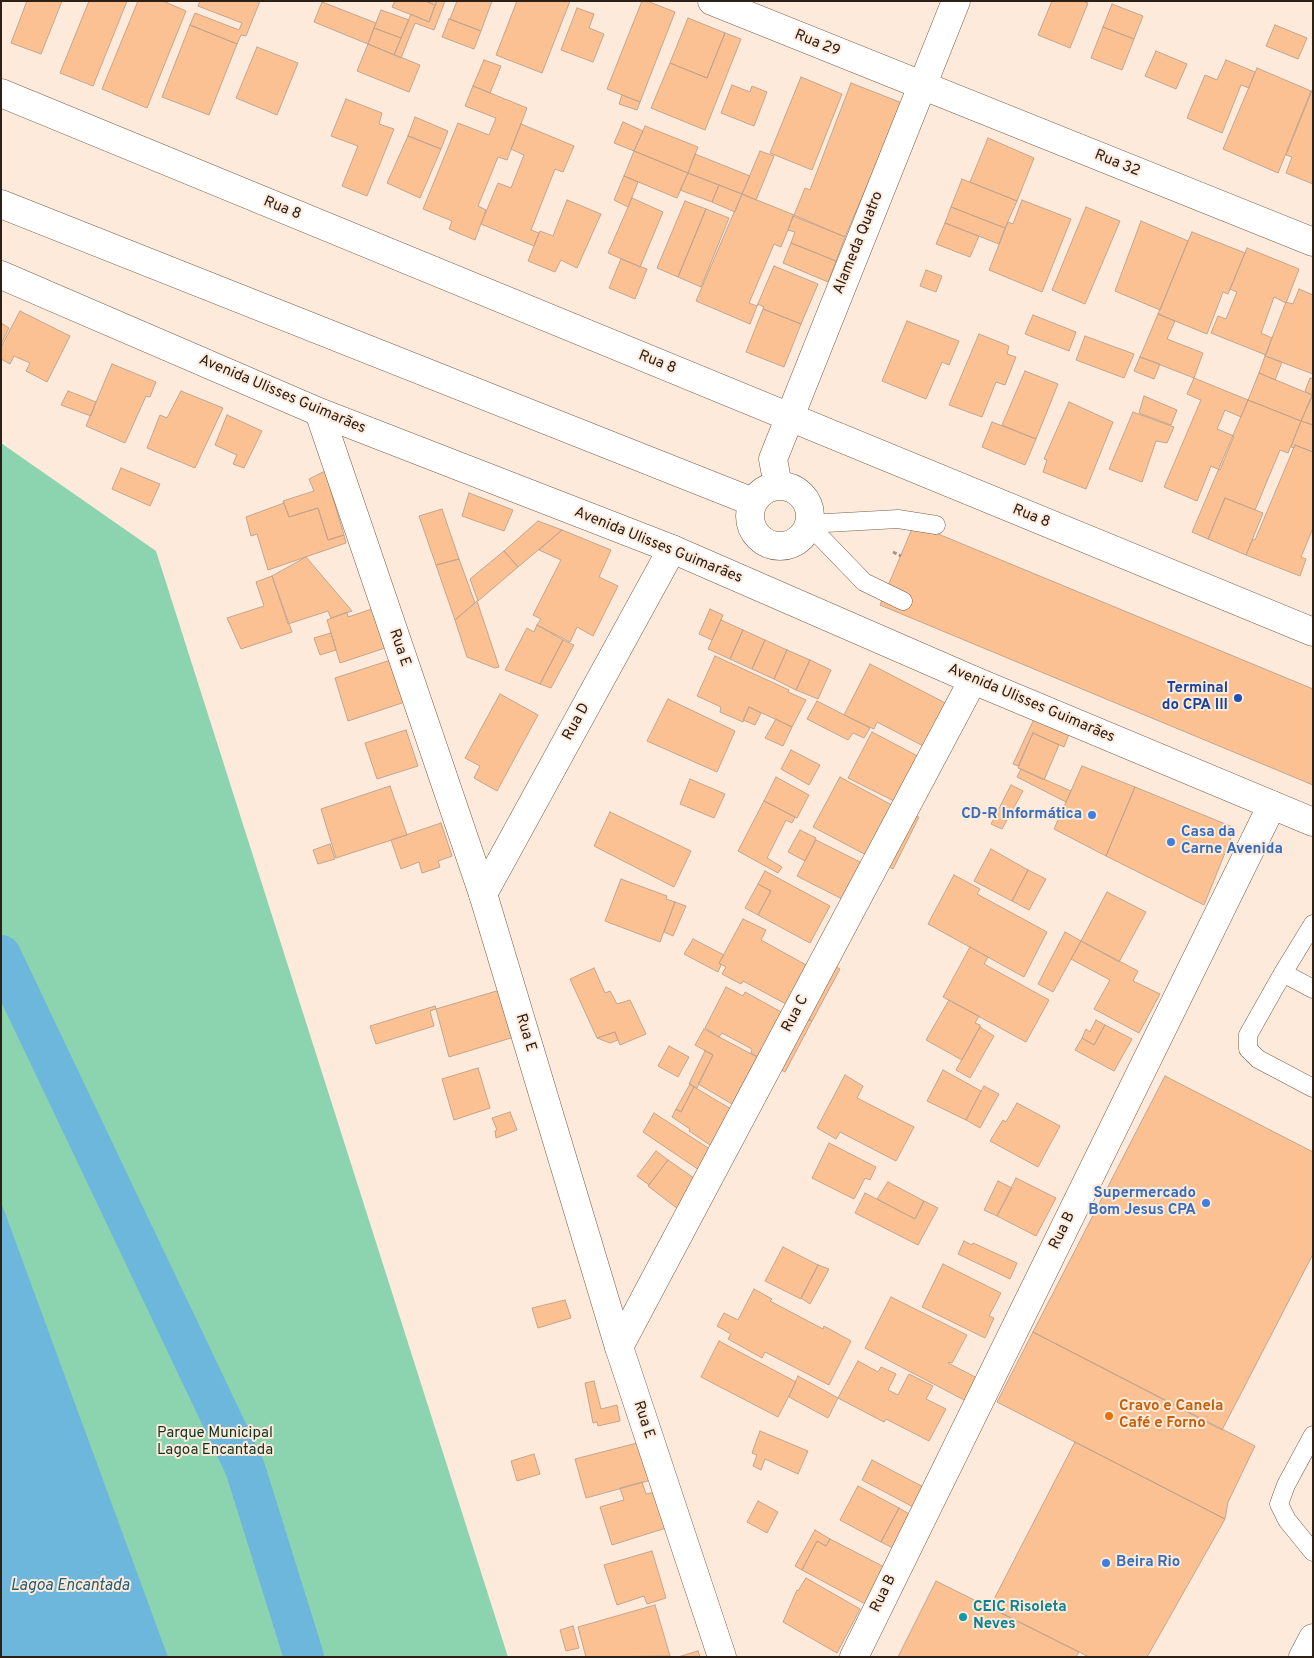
<!DOCTYPE html>
<meta charset="utf-8">
<style>
body{margin:0}
#map{position:relative;width:1314px;height:1658px;overflow:hidden;background:#fdeadb;font-family:Overpass,sans-serif}
canvas{display:block}
.frame{position:absolute;inset:0;border:2px solid #2c2017;pointer-events:none}
</style>
<div id="map">
<canvas width="1314" height="1658"></canvas>
<div class="frame"></div>
</div>
<script>
const g = document.querySelector('canvas').getContext('2d');
g.lineJoin = 'round';
function paint(path, color) { g.fillStyle = color; g.fill(path, 'evenodd'); }
const toPath = rows => new Path2D(rows.map(r => 'M' + r).join(''));
function trace(path, color, width, dash) { g.strokeStyle = color; g.lineWidth = width; g.lineCap = dash ? 'butt' : 'round'; g.setLineDash(dash || []); g.stroke(path); }
function label(font, color, halo, rows, align = 'center') {
  g.font = font + ' Overpass,sans-serif'; g.lineWidth = 4; g.setLineDash([]); g.textBaseline = 'middle'; g.strokeStyle = halo; g.fillStyle = color; for (const [text, x, y, turn = 0] of rows) {
    g.save(); g.translate(x, y); g.rotate((+turn || 0) * Math.PI / 180); g.textAlign = isNaN(turn) ? turn : align; if (halo) g.strokeText(text, 0, 0); g.fillText(text, 0, 0); g.restore();
  }
}
paint(toPath([
 [1,443,156,551,508,1657,1,1657]
]), '#8cd4af');
paint(toPath([
 [1,1202,168,1657,1,1657]
]), '#6cb7db');
trace(toPath([
 [1,955,245,1468,304,1657]
]), '#6cb7db', 40);
const building = toPath([
 [27,1,62,1,41,54,11,43,27,1],
 [89,1,127,1,93,86,60,73,89,1],
 [138,1,163,1,186,11,147,108,102,89,138,1],
 [200,1,260,1,246,36,241,35,237,44,190,25,195,13,239,30,242,23,198,6,200,1],
 [395,1,425,1,435,5,429,22,392,7,395,1],
 [425,1,437,1,435,5,425,1],
 [437,1,445,1,434,30,415,23,401,58,394,55,411,14,429,22,437,1],
 [457,1,492,1,481,31,450,19,457,1],
 [517,1,570,1,542,73,496,55,517,1],
 [642,1,647,1,675,12,640,102,607,89,642,1],
 [1052,1,1082,1,1088,3,1070,48,1038,35,1052,1],
 [322,2,376,23,368,44,314,22,322,2],
 [1112,4,1143,16,1134,39,1103,27,1112,4],
 [577,8,594,14,589,28,604,34,593,62,561,50,577,8],
 [381,10,409,20,401,38,374,28,381,10],
 [688,18,725,33,707,78,670,63,688,18],
 [449,19,481,31,474,49,442,37,449,19],
 [190,25,237,44,209,115,162,97,190,25],
 [1275,25,1307,38,1298,59,1266,46,1275,25],
 [1103,27,1134,39,1122,70,1091,58,1103,27],
 [374,28,401,38,394,55,368,44,374,28],
 [725,33,741,39,705,130,651,108,670,63,707,78,725,33],
 [368,44,420,65,409,92,357,71,368,44],
 [257,47,298,63,277,115,236,98,257,47],
 [1156,51,1187,64,1176,89,1145,76,1156,51],
 [484,60,501,66,490,93,473,86,484,60],
 [1226,60,1255,72,1249,88,1241,85,1222,133,1187,118,1205,75,1217,80,1226,60],
 [1257,68,1311,91,1278,173,1223,149,1257,68],
 [801,77,842,94,812,170,770,153,801,77],
 [851,83,902,103,845,237,794,215,805,188,810,190,851,83],
 [732,85,750,92,752,86,767,92,754,126,721,113,732,85],
 [473,86,527,108,507,160,498,157,478,206,486,210,475,240,449,229,452,221,423,209,458,123,489,135,496,118,465,106,473,86],
 [1313,88,1313,87,1313,184,1286,173,1292,157,1286,155,1313,88],
 [622,95,640,102,637,110,619,104,622,95],
 [346,99,382,113,379,124,394,129,367,196,342,186,358,146,331,136,346,99],
 [415,117,448,131,441,149,408,136,415,117],
 [623,122,643,131,634,151,614,143,623,122],
 [521,124,574,146,563,172,555,169,531,230,539,233,534,246,481,224,498,183,511,188,524,155,511,149,521,124],
 [645,126,698,147,688,173,634,151,645,126],
 [408,136,441,149,420,198,387,183,408,136],
 [988,138,1034,158,1017,201,970,182,988,138],
 [634,151,688,173,677,198,624,176,634,151],
 [760,151,774,156,756,200,742,194,760,151],
 [695,154,750,176,742,194,688,173,695,154],
 [688,173,719,185,712,202,680,190,688,173],
 [624,176,638,182,628,207,614,200,624,176],
 [962,179,1017,201,1005,228,951,207,962,179],
 [719,185,742,194,735,212,712,202,719,185],
 [742,194,794,215,781,247,774,244,749,303,757,306,750,324,696,301,742,194],
 [632,198,663,212,640,267,608,253,632,198],
 [567,200,601,214,577,268,561,260,555,272,528,261,540,231,553,236,567,200],
 [1022,200,1071,219,1042,292,989,270,1008,222,1013,224,1022,200],
 [685,201,706,209,678,277,657,268,685,201],
 [951,207,1005,228,999,244,945,223,951,207],
 [1086,207,1120,221,1085,304,1052,290,1086,207],
 [706,209,729,218,701,287,678,277,706,209],
 [793,216,845,237,836,261,791,243,795,232,788,230,793,216],
 [1141,221,1188,241,1160,310,1115,291,1141,221],
 [945,223,979,236,970,257,936,244,945,223],
 [1192,232,1245,253,1228,294,1223,292,1207,334,1158,314,1192,232],
 [791,243,836,261,828,282,783,263,791,243],
 [1247,248,1299,269,1286,303,1274,297,1261,333,1272,338,1266,355,1211,333,1218,316,1226,319,1237,292,1230,289,1247,248],
 [621,259,647,269,635,299,609,288,621,259],
 [774,266,818,284,801,324,763,309,764,307,758,304,757,306,774,266],
 [926,270,942,276,936,292,920,286,926,270],
 [1299,289,1313,295,1313,374,1265,356,1286,302,1293,304,1299,289],
 [763,309,801,324,784,367,746,352,763,309],
 [20,311,70,336,47,382,26,371,30,363,14,356,10,364,1,359,1,347,20,311],
 [1158,314,1175,321,1167,339,1203,353,1194,378,1140,357,1158,314],
 [1033,315,1076,332,1069,351,1025,334,1033,315],
 [907,321,959,341,949,365,942,362,926,399,882,381,907,321],
 [1,323,9,328,1,344,1,323],
 [979,334,1009,346,1007,354,1016,357,1005,385,996,382,982,417,949,405,979,334],
 [1085,336,1134,354,1124,378,1076,360,1085,336],
 [1265,356,1282,362,1275,380,1259,373,1265,356],
 [1140,357,1160,364,1154,379,1134,371,1140,357],
 [112,364,156,382,150,397,146,396,125,443,86,426,112,364],
 [1025,371,1058,384,1036,439,1002,425,1025,371],
 [1259,373,1312,395,1301,421,1248,400,1259,373],
 [1194,378,1248,400,1241,417,1225,410,1217,429,1234,436,1220,470,1211,466,1197,501,1164,487,1201,400,1187,394,1194,378],
 [1310,378,1313,379,1312,395,1305,391,1310,378],
 [68,391,96,402,91,416,61,405,68,391],
 [181,391,223,408,195,468,147,448,160,415,167,418,181,391],
 [1144,396,1177,410,1171,425,1139,413,1144,396],
 [1312,397,1313,397,1313,425,1301,421,1312,397],
 [1248,400,1301,421,1288,453,1280,450,1255,510,1225,498,1208,539,1192,532,1248,400],
 [1069,402,1113,422,1086,489,1043,472,1047,460,1044,459,1069,402],
 [1133,412,1174,427,1167,443,1156,441,1142,482,1109,469,1133,412],
 [227,415,262,431,244,468,233,464,237,455,215,445,227,415],
 [1301,421,1313,425,1313,452,1295,445,1294,448,1291,447,1301,421],
 [992,422,1036,439,1025,465,982,447,992,422],
 [1295,445,1313,452,1313,528,1301,557,1306,559,1300,576,1246,555,1253,539,1255,540,1295,445],
 [121,468,160,484,150,506,112,489,121,468],
 [325,471,344,535,328,540,318,508,289,517,283,501,314,491,309,479,325,471],
 [469,493,513,510,504,531,462,516,469,493],
 [1225,498,1263,513,1246,555,1208,539,1225,498],
 [284,503,289,517,318,508,328,540,344,535,346,543,268,570,257,534,251,536,246,517,284,503],
 [442,509,459,559,436,565,419,516,442,509],
 [538,521,562,530,518,567,504,551,538,521],
 [914,524,1313,689,1313,785,880,605,914,524],
 [562,530,611,550,599,577,618,586,593,636,577,627,570,642,537,625,541,619,533,615,561,560,539,550,562,530],
 [504,551,518,567,478,601,470,579,504,551],
 [306,557,352,611,331,618,328,611,288,624,272,576,306,557],
 [459,559,475,603,455,620,436,565,459,559],
 [272,576,292,632,241,649,227,618,264,606,256,582,272,576],
 [477,601,499,667,495,668,467,657,455,620,477,601],
 [384,605,397,644,340,663,327,620,347,612,348,617,384,605],
 [710,609,723,615,712,640,699,634,710,609],
 [721,620,743,630,730,659,708,649,721,620],
 [537,625,563,640,540,684,505,670,527,628,534,632,537,625],
 [743,630,765,640,752,669,730,659,743,630],
 [331,633,336,650,320,655,314,638,331,633],
 [563,640,574,645,551,688,540,684,563,640],
 [765,640,787,650,774,679,752,669,765,640],
 [787,650,810,660,796,690,774,679,787,650],
 [715,656,789,690,788,692,806,700,792,727,749,707,743,722,720,712,721,707,697,696,715,656],
 [394,659,408,701,348,721,335,678,394,659],
 [810,660,831,670,818,699,796,690,810,660],
 [870,664,953,707,931,750,877,722,874,729,844,715,870,664],
 [500,694,538,715,497,791,474,778,480,766,465,758,500,694],
 [668,699,735,731,717,772,647,741,668,699],
 [817,701,870,728,864,738,853,733,848,740,807,719,817,701],
 [749,707,761,713,755,725,743,720,749,707],
 [776,719,792,727,783,746,765,738,776,719],
 [1034,719,1069,734,1064,747,1033,733,1018,766,1013,764,1034,719],
 [406,730,418,766,377,779,365,743,406,730],
 [872,732,929,762,906,807,848,778,872,732],
 [1033,733,1059,745,1044,780,1018,768,1033,733],
 [791,750,820,765,809,785,781,769,791,750],
 [1082,766,1135,787,1106,856,1054,829,1082,766],
 [1021,769,1071,791,1066,802,1017,777,1021,769],
 [776,777,809,795,797,818,764,801,776,777],
 [840,777,899,809,900,807,919,817,893,869,813,827,840,777],
 [690,779,725,794,714,818,680,804,690,779],
 [1011,785,1023,791,1002,829,991,824,1011,785],
 [390,786,407,835,336,858,321,809,390,786],
 [1135,787,1235,828,1204,905,1106,856,1135,787],
 [764,801,795,817,792,823,786,820,767,858,782,867,778,873,738,851,764,801],
 [610,812,691,851,674,887,594,846,610,812],
 [441,823,452,856,438,861,440,867,422,873,419,862,401,869,391,840,441,823],
 [800,830,816,838,805,861,788,852,800,830],
 [816,840,866,865,848,902,797,876,816,840],
 [330,844,335,859,318,864,313,850,330,844],
 [991,849,1028,870,1012,901,974,881,991,849],
 [1028,870,1046,879,1029,910,1012,901,1028,870],
 [765,871,830,906,810,943,758,915,771,891,758,884,765,871],
 [954,875,980,889,977,894,1047,932,1024,977,928,924,954,875],
 [621,879,667,896,666,899,675,902,660,942,605,921,621,879],
 [758,884,771,891,758,915,745,908,758,884],
 [1107,892,1146,912,1119,962,1081,941,1107,892],
 [675,902,686,906,673,936,664,932,675,902],
 [743,919,766,930,761,940,808,966,813,955,840,969,812,1021,787,1008,788,1005,743,981,741,984,722,974,726,967,719,963,743,919],
 [1065,932,1081,941,1053,992,1038,984,1065,932],
 [693,939,724,955,719,963,721,965,718,972,684,954,693,939],
 [1081,941,1138,971,1133,981,1160,994,1139,1033,1094,1009,1110,980,1071,959,1081,941],
 [970,947,988,957,984,964,1049,1000,1026,1042,943,997,970,947],
 [594,968,605,993,610,991,617,1004,630,1000,646,1034,620,1045,615,1032,597,1038,570,979,594,968],
 [726,987,743,996,745,992,792,1018,795,1012,812,1021,785,1072,751,1053,752,1049,722,1033,719,1037,705,1028,726,987],
 [500,990,514,1037,449,1057,436,1009,500,990],
 [949,1000,979,1016,975,1023,980,1025,980,1027,962,1060,926,1040,949,1000],
 [435,1006,436,1009,430,1011,434,1026,376,1044,370,1026,435,1006],
 [1096,1020,1105,1025,1094,1045,1082,1038,1086,1029,1090,1032,1096,1020],
 [1105,1025,1132,1039,1114,1071,1075,1050,1082,1038,1094,1045,1105,1025],
 [980,1027,994,1036,970,1078,956,1070,980,1027],
 [704,1029,757,1057,732,1104,698,1084,713,1055,695,1045,704,1029],
 [615,1032,618,1040,610,1043,597,1038,615,1032],
 [669,1046,689,1057,678,1077,658,1066,669,1046],
 [705,1051,713,1055,697,1088,689,1084,705,1051],
 [478,1068,490,1108,454,1120,442,1079,478,1068],
 [943,1070,981,1091,966,1120,927,1101,943,1070],
 [845,1075,863,1086,857,1098,914,1127,896,1161,840,1132,836,1139,817,1128,845,1075],
 [1165,1076,1313,1152,1313,1254,1222,1430,1033,1332,1165,1076],
 [690,1084,694,1087,681,1112,676,1109,690,1084],
 [984,1086,999,1094,980,1128,966,1120,984,1086],
 [694,1087,736,1112,716,1149,689,1131,690,1129,672,1117,676,1109,681,1112,694,1087],
 [1017,1103,1060,1126,1038,1167,990,1141,1003,1120,1006,1122,1017,1103],
 [510,1112,517,1130,496,1138,495,1131,497,1130,492,1118,510,1112],
 [654,1113,716,1153,705,1174,643,1132,654,1113],
 [829,1143,876,1167,870,1180,865,1178,854,1199,812,1178,829,1143],
 [656,1151,668,1160,649,1185,637,1176,656,1151],
 [668,1160,711,1190,691,1219,648,1186,668,1160],
 [1016,1178,1056,1198,1036,1236,997,1216,1016,1178],
 [998,1181,1012,1188,997,1216,984,1210,998,1181],
 [888,1182,924,1201,915,1219,877,1199,888,1182],
 [865,1193,915,1219,924,1201,938,1208,918,1245,855,1213,865,1193],
 [964,1241,972,1245,973,1243,1017,1263,1010,1279,958,1254,964,1241],
 [783,1247,818,1265,801,1299,765,1281,783,1247],
 [943,1264,1001,1293,989,1316,994,1318,985,1338,922,1307,943,1264],
 [818,1265,829,1269,810,1304,801,1298,818,1265],
 [754,1289,772,1299,770,1301,823,1329,824,1326,851,1341,829,1385,765,1352,762,1358,728,1339,731,1334,717,1326,724,1313,738,1320,754,1289],
 [891,1297,967,1335,952,1363,949,1362,948,1363,979,1379,966,1401,865,1348,891,1297],
 [565,1300,571,1318,538,1328,532,1308,565,1300],
 [1033,1332,1255,1446,1228,1502,1225,1519,997,1402,1033,1332],
 [719,1341,796,1382,778,1417,701,1377,719,1341],
 [858,1361,878,1372,881,1367,896,1374,888,1390,898,1395,909,1374,933,1386,926,1399,946,1409,929,1441,886,1419,884,1422,838,1398,858,1361],
 [798,1376,838,1398,828,1418,789,1397,798,1376],
 [594,1381,601,1409,617,1405,620,1421,598,1426,597,1422,593,1423,585,1383,594,1381],
 [760,1431,808,1451,798,1474,765,1459,761,1470,753,1466,757,1455,752,1453,760,1431],
 [645,1441,655,1479,586,1498,575,1459,645,1441],
 [1075,1442,1225,1519,1147,1657,1089,1657,990,1607,1075,1442],
 [534,1454,540,1474,517,1481,511,1461,534,1454],
 [872,1460,929,1490,919,1510,862,1480,872,1460],
 [642,1482,646,1494,655,1492,666,1528,612,1545,600,1507,624,1500,620,1488,642,1482],
 [858,1486,899,1508,881,1542,840,1520,858,1486],
 [758,1501,778,1512,767,1533,747,1522,758,1501],
 [899,1508,911,1515,893,1548,881,1542,899,1508],
 [815,1530,830,1539,826,1546,817,1541,802,1570,795,1566,815,1530],
 [830,1539,888,1569,869,1606,802,1570,817,1541,826,1546,830,1539],
 [652,1551,666,1598,647,1604,644,1596,617,1605,604,1565,652,1551],
 [806,1578,860,1609,837,1653,783,1622,797,1590,798,1591,806,1578],
 [936,1581,1079,1652,1076,1657,898,1657,936,1581],
 [655,1605,670,1656,586,1657,578,1627,655,1605],
 [573,1626,579,1648,566,1651,560,1630,573,1626],
 [698,1651,700,1657,678,1657,698,1651]
]);
paint(building, '#fcc193');
trace(building, '#c3a58e', 1);
const lane = toPath([
 [903,601,864,582,808,524,898,519,936,525],
 [1313,924,1283,973,1248,1035,1248,1049,1258,1059,1313,1088],
 [1283,973,1313,989],
 [1313,1435,1286,1485,1279,1504,1287,1520,1313,1552]
]);
const street = toPath([
 [712,1,1313,242],
 [483,894,672,549],
 [619,1347,973,680],
 [854,1657,1272,805]
]);
const secondary = toPath([
 [1,93,1313,632],
 [1,204,753,502],
 [1,275,319,412,672,549,973,680,1313,822],
 [319,412,483,894,619,1347,722,1657],
 [778,486,773,459,956,1],
 '750 516a30 30 0 1 1 60 0a30 30 0 1 1-60 0Z',
 [1303,1657,1313,1638]
]);
trace(lane, '#785d48', 19);
trace(street, '#785d48', 29);
trace(secondary, '#785d48', 29);
trace(toPath([
 [893,552,901,556]
]), '#a69689', 3, [4, 2.5]);
trace(lane, '#fff', 18);
trace(street, '#fff', 28);
trace(secondary, '#fff', 28);
for (const [x, y, r, color] of [
 [1238,698,5,"#1a4fb4"],
 [1092,815,5,"#3f7fe0"],
 [1171,842,5,"#3f7fe0"],
 [1206,1203,5,"#3f7fe0"],
 [1109,1416,5,"#e8710a"],
 [1106,1563,5,"#3f7fe0"],
 [963,1617,5,"#0f9aa8"]
]) { const dot = new Path2D(); dot.arc(x, y, r, 0, 2 * Math.PI); g.fillStyle = color; g.fill(dot); trace(dot, '#fdeadb', 2); }
label('15px', '#2c2017', '#fdeadb', [
 ["Rua 29",817,44,22],
 ["Rua 32",1117,164,22],
 ["Rua 8",282,209,22],
 ["Alameda Quatro",859,243,-68],
 ["Rua 8",657,363,22],
 ["Avenida Ulisses Guimarães",282,395,23],
 ["Rua 8",1031,517,22],
 ["Avenida Ulisses Guimarães",658,546,22],
 ["Rua E",399,648,71],
 ["Avenida Ulisses Guimarães",1031,704,23],
 ["Rua D",577,722,-61],
 ["Rua C",796,1014,-62],
 ["Rua E",525,1033,73],
 ["Rua B",1063,1231,-64],
 ["Rua E",643,1420,72],
 ["Rua B",884,1594,-64]
]);
label('bold 15px', '#164399', '#fdeadb', [
 ["Terminal",1228,689],
 ["do CPA III",1228,706]
], 'right');
label('bold 15px', '#366cbe', '#fdeadb', [
 ["CD-R Informática",1082,815],
 ["Casa da",1181,833,"left"],
 ["Carne Avenida",1181,850,"left"],
 ["Supermercado",1196,1194],
 ["Bom Jesus CPA",1196,1211],
 ["Beira Rio",1116,1563,"left"]
], 'right');
label('bold 15px', '#c56008', '#fdeadb', [
 ["Cravo e Canela",1119,1407],
 ["Café e Forno",1119,1424]
], 'left');
label('15px', '#113324', '#fdeadb', [
 ["Parque Municipal",215,1434],
 ["Lagoa Encantada",215,1451]
]);
label('bold 15px', '#0d838f', '#fdeadb', [
 ["CEIC Risoleta",973,1608],
 ["Neves",973,1625]
], 'left');
label('italic 16px', '#245e78', '#fdeadb', [
 ["Lagoa Encantada",70,1587]
]);
</script>
